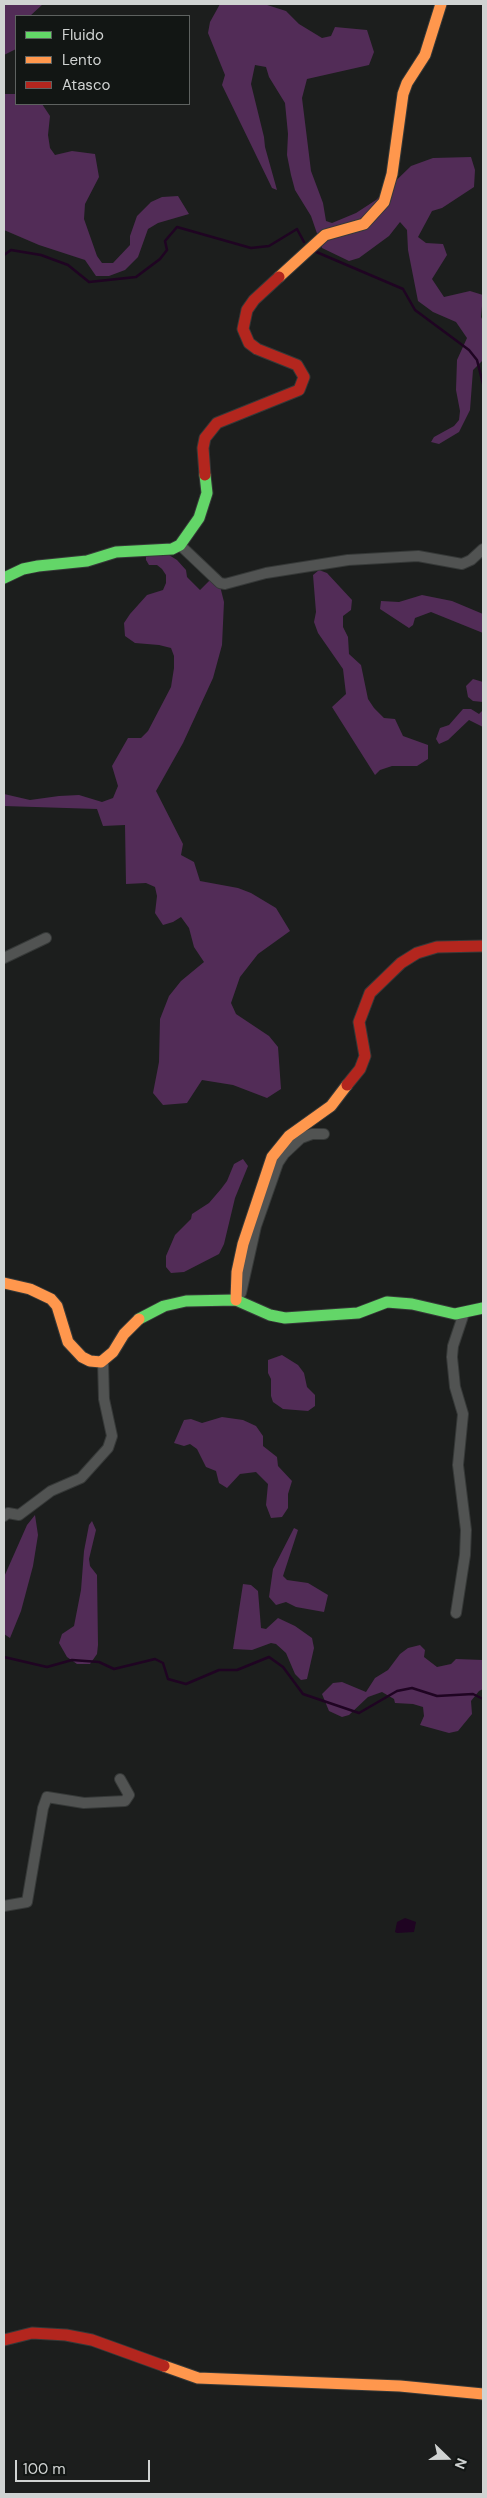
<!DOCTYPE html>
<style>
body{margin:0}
#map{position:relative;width:487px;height:2498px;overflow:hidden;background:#1c1e1d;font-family:"DM Sans",sans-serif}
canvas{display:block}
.frame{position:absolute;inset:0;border:5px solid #d0d3d2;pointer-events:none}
.legend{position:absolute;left:15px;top:15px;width:175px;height:90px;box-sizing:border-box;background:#121614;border:1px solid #5e6260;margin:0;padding:6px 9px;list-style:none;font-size:15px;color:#d0d3d2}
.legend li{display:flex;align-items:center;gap:10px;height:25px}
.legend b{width:25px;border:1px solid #5e6260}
.north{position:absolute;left:422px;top:2433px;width:50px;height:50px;-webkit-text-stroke:4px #121614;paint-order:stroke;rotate:112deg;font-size:14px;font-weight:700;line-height:20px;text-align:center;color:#d0d3d2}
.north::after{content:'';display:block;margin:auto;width:18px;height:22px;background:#d0d3d2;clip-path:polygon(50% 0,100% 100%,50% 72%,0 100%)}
.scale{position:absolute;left:15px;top:2460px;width:135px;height:22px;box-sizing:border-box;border:2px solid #d0d3d2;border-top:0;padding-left:6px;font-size:15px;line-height:18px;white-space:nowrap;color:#d0d3d2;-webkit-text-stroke:4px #121614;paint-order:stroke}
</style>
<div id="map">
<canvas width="487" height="2498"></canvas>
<div class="frame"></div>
<ul class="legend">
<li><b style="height:6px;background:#63d668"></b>Fluido</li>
<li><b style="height:6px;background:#ff974d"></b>Lento</li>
<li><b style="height:6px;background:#b3261e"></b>Atasco</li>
</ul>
<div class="north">N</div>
<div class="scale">100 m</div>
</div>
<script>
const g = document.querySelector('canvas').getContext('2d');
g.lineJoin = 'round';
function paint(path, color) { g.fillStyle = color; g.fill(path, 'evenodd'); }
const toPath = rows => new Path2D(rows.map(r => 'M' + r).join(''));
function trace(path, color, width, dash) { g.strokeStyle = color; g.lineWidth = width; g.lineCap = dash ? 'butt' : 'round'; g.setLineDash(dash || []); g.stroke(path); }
paint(toPath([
 [4,4,43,4,30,16,16,16,16,49,4,55],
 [220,4,264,4,286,11,299,24,322,38,331,36,335,27,367,30,374,52,369,65,307,79,302,98,311,171,323,203,326,221,332,223,356,213,376,200,411,166,433,158,471,157,475,170,474,187,442,208,432,211,418,237,426,243,443,244,447,255,432,279,444,297,470,291,483,295,481,317,483,321,483,360,473,370,470,410,459,432,439,444,431,442,434,437,454,426,459,420,460,411,456,390,457,360,467,338,456,322,433,312,418,301,408,250,407,230,400,222,389,236,359,258,349,261,322,248,311,216,295,190,291,175,287,155,288,134,285,103,269,77,266,67,255,65,251,84,264,137,265,147,277,190,272,188,222,85,225,75,208,33,210,22],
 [4,94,16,94,16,104,42,104,50,116,48,135,50,148,55,155,72,151,95,154,99,177,85,204,84,219,97,256,102,263,113,263,130,245,130,236,137,216,151,202,162,197,178,196,189,214,158,223,148,229,138,257,125,270,109,276,96,276,85,260,39,245,4,230],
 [146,554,169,555,177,560,186,570,187,577,200,590,211,579,220,586,224,602,222,645,213,678,183,743,156,791,183,844,181,855,194,862,200,881,238,888,251,893,276,908,290,931,258,954,240,977,231,1003,236,1014,269,1036,278,1047,281,1089,267,1098,233,1085,202,1080,187,1103,163,1105,153,1093,159,1062,160,1019,169,996,181,981,204,962,194,947,189,928,181,917,173,922,163,925,155,913,157,896,155,887,146,883,126,884,125,825,103,826,97,809,4,806,4,794,30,800,59,796,79,795,102,802,113,798,118,786,112,766,128,738,141,738,148,731,171,687,174,668,174,656,171,648,159,645,135,643,125,636,124,623,130,614,147,595,163,590,166,583,166,575,162,569,157,565,149,565,146,560],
 [319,570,327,573,352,600,351,610,343,616,343,627,348,637,349,654,361,665,368,699,374,708,384,718,395,719,403,736,428,745,428,759,417,766,392,766,380,770,375,775,332,707,346,694,343,669,318,633,314,622,316,612,313,575],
 [422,595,452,601,483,614,483,633,431,612,415,618,413,625,409,628,380,609,381,601,399,602],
 [473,679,483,682,483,702,473,701,468,697,466,686],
 [463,709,471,709,479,714,483,710,483,727,469,720,448,740,439,744,436,739,440,728,449,725],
 [243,1159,248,1166,235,1198,224,1244,219,1254,184,1272,171,1273,166,1267,166,1256,175,1235,191,1219,192,1214,209,1203,221,1189,227,1181,234,1164],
 [282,1355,298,1365,304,1373,307,1387,315,1395,315,1406,308,1411,283,1409,273,1402,271,1396,271,1379,268,1373,268,1360],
 [222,1417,243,1420,256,1426,263,1436,263,1446,277,1457,278,1466,292,1481,288,1494,288,1508,282,1517,271,1518,266,1505,268,1484,256,1472,240,1474,227,1488,219,1483,216,1471,206,1467,197,1449,190,1444,184,1446,174,1443,184,1420,191,1419,202,1423],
 [35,1515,38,1535,33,1566,21,1611,10,1638,4,1634,4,1577,27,1525],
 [92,1521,96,1530,89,1559,90,1566,97,1575,98,1645,97,1654,90,1664,77,1664,67,1657,59,1643,62,1634,74,1626,81,1590,84,1551,89,1525],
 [294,1528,298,1530,283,1576,287,1580,308,1583,328,1595,324,1612,296,1607,286,1602,276,1605,269,1597,273,1569],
 [243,1584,251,1585,258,1591,261,1628,266,1629,278,1618,295,1626,312,1638,314,1648,307,1679,301,1680,295,1674,286,1653,276,1644,271,1643,252,1650,233,1649],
 [420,1645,425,1650,424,1657,437,1667,451,1664,456,1659,483,1660,483,1689,479,1691,471,1701,472,1714,458,1731,449,1733,420,1725,424,1716,423,1707,413,1704,395,1703,394,1699,382,1692,368,1697,349,1715,342,1717,329,1711,322,1694,333,1683,342,1682,366,1692,375,1678,388,1670,400,1654,408,1648]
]), '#522c57');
paint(toPath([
 [405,1918,416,1922,414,1932,397,1933,395,1932,397,1922]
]), '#1f0422');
trace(toPath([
 [314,251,403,289,415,310,469,350,477,360,483,384],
 [4,255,11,250,41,255,68,265,89,282,136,277,160,259,167,250,165,241,177,227,251,248,269,246,297,229,304,242],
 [4,1657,47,1667,72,1660,99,1662,114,1669,155,1659,163,1663,168,1679,186,1684,219,1670,237,1670,269,1657,283,1667,303,1694,359,1713,397,1691,412,1688,437,1696,473,1694,483,1699]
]), '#1f0422', 2.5);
const street = toPath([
 [180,545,220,583,225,584,266,573,348,560,418,556,462,564,471,560,483,549],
 [4,958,46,938],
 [241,1293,256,1226,278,1163,284,1154,301,1138,312,1134,324,1134],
 [4,1516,8,1513,19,1515,51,1491,81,1478,108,1448,112,1436,104,1399,103,1361],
 [456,1613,465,1555,466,1530,458,1465,463,1414,455,1387,452,1357,453,1346,464,1313],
 [4,1906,27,1902,43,1808,47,1797,84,1803,125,1801,129,1795,120,1779]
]);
const fast = toPath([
 [4,578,23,569,38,566,87,561,116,552,172,549,180,545,199,518,207,493,205,475],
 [139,1319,164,1306,186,1301,236,1300,270,1315,285,1318,358,1313,387,1302,412,1304,455,1314,483,1308]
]);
const slow = toPath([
 [279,277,325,235,364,224,384,202,392,174,403,94,407,83,425,55,441,4],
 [4,1283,30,1289,51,1299,57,1306,68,1342,82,1357,90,1361,101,1362,113,1352,124,1334,139,1319],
 [236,1300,237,1272,243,1244,272,1157,289,1136,331,1106,347,1085],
 [164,2366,198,2378,400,2386,483,2394]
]);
const jam = toPath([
 [205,475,203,448,205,438,217,423,299,390,304,377,297,365,257,349,249,343,243,329,247,310,254,300,279,277],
 [347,1085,360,1069,365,1056,359,1022,370,993,401,963,417,953,437,947,483,946],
 [4,2340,32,2333,66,2335,92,2340,164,2366]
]);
trace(street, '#363938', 12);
trace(fast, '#363938', 13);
trace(slow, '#363938', 13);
trace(jam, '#363938', 13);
trace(street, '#515352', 10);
trace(fast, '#63d668', 11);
trace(slow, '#ff974d', 11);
trace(jam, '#b3261e', 11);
</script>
